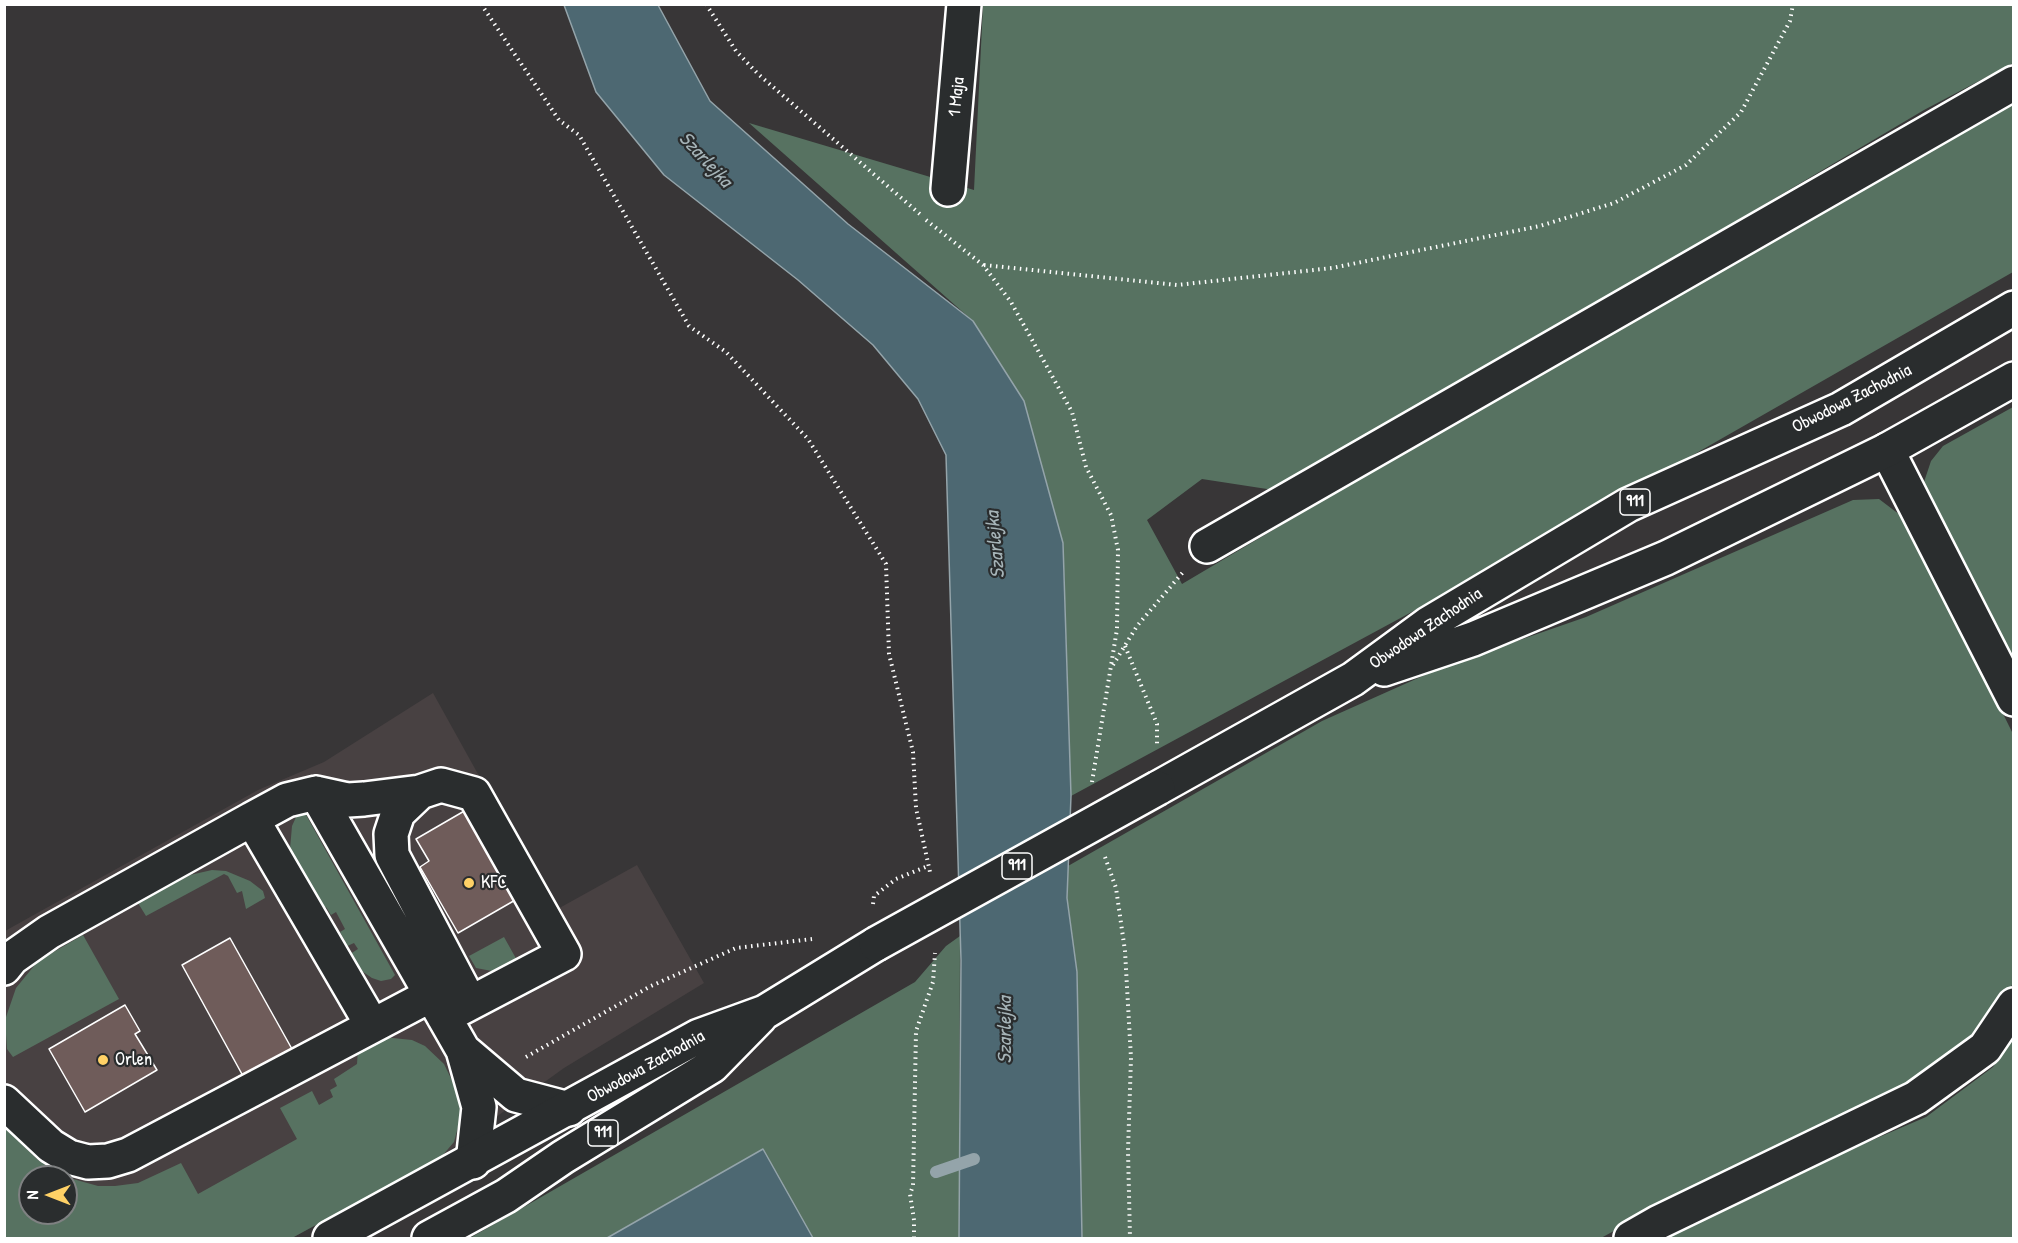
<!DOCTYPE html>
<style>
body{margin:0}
#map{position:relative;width:2018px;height:1243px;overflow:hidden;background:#383637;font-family:"Patrick Hand",sans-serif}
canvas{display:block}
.frame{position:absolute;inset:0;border:6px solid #fff;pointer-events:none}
.north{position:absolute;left:18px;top:1165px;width:60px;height:60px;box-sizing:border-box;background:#2a2d2e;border:2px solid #7f8182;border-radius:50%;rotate:270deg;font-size:16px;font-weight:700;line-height:24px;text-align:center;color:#fff}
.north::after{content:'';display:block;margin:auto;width:21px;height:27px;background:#ffd166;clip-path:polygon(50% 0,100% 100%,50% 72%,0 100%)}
</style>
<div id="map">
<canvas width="2018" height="1243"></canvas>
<div class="frame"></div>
<div class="north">N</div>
</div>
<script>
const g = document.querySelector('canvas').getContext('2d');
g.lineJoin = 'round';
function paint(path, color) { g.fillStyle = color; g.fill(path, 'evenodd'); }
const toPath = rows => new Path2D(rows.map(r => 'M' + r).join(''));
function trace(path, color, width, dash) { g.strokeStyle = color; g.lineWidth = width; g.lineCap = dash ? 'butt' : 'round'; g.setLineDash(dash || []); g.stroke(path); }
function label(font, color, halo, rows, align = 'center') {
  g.font = font + ' "Patrick Hand",sans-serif'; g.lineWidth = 4.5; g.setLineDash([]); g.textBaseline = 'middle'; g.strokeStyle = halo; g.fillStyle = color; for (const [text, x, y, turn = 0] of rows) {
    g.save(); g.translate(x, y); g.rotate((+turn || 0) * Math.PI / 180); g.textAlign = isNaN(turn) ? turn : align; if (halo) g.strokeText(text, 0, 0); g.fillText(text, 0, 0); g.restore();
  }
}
paint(toPath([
 [433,693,554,911,637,865,704,983,564,1068,442,1156,292,1238,5,1238,5,931,258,790,324,762],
 [30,1177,66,1177,66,1213,30,1213]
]), '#484142');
paint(toPath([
 [983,5,2013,5,2013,63,1924,110,1280,491,1202,479,1147,520,1182,584,1859,183,2013,98,2013,272,1532,547,1071,796,1063,543,973,321,749,123,974,190],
 [2013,407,2013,672,1926,493,1924,482,1931,461,1943,446],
 [1879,499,1908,521,2013,734,2013,982,2007,997,1983,1028,1900,1092,1682,1194,1601,1238,1082,1238,1077,972,1067,898,1068,866,1322,721,1445,666,1586,617,1853,500],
 [305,813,395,975,391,979,381,981,372,978,353,965,347,956,358,949,354,943,343,948,341,943,345,941,340,932,345,929,336,912,331,915,326,907,323,909,294,860,290,849,292,826,297,815],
 [212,870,226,871,250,881,263,891,265,898,246,909,242,891,237,893,228,876,224,874,146,916,138,903,190,875],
 [83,935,119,999,13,1057,7,1049,5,1020,16,988,38,961],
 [960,936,959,1238,470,1238,915,982,946,946],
 [504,937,518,962,497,972,476,968,469,956],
 [383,1037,412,1040,425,1046,444,1064,461,1099,462,1112,454,1142,442,1156,292,1238,5,1238,4,1127,38,1160,65,1177,30,1177,30,1213,66,1213,66,1177,98,1186,115,1186,138,1183,181,1163,198,1194,297,1139,280,1108,312,1091,319,1105,333,1097,330,1090,337,1086,334,1079,357,1064,358,1049],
 [2013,1037,2013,1238,1653,1238,1670,1227,1926,1117,1993,1067]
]), '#577261');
const water = toPath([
 [564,5,658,5,710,101,848,224,973,321,1024,401,1063,543,1071,796,1067,898,1077,972,1082,1238,959,1238,961,960,946,455,918,399,873,345,798,280,664,175,596,92,564,5],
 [763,1149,813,1238,607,1238,763,1149]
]);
paint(water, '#4d6872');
trace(water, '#94a4aa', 1.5);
trace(toPath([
 [936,1172,974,1159]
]), '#94a4aa', 12);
const building = toPath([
 [466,810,517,899,458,933,420,867,429,861,416,839,466,810],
 [230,938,292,1049,243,1076,182,965,230,938],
 [125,1005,140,1031,135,1034,157,1070,85,1112,49,1049,125,1005]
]);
paint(building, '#6f5c5a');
trace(building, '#fff', 1.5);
const minor = toPath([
 [948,189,964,4],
 [1887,450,2014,699],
 [1207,546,2014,83],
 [420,792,398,813,391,834,392,855,470,1003],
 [316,793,463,1050,479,1107,473,1162],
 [252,819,287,800,316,793,348,800,364,799,420,792,441,785,474,794,564,954,444,1017],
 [4,968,12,958,49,932,252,819,372,1025],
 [463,1050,516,1095,569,1109],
 [4,1102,51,1146,69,1157,88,1162,108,1161,128,1155,431,995],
 [1631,1238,1659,1222,1916,1098,1985,1048,2014,1005]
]);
const major = toPath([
 [1384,669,1473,639,1666,558,1887,450,2014,379],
 [1158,788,1353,679,1428,624,1628,505,1841,409,2014,308],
 [330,1238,699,1036,765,1012,876,944],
 [429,1238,506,1196,563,1157,712,1066,760,1017]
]);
trace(minor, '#fff', 38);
trace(major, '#fff', 38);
trace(toPath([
 [481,4,559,120,579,135,689,326,726,352,808,439,886,564,889,654,913,752,916,808,930,872],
 [706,4,736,51,758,74,921,215],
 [926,220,983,265,1011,302,1072,412,1086,467,1111,515,1118,550,1117,629,1092,782],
 [984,265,1177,285,1332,268,1540,226,1614,203,1686,165,1741,112,1790,21,1793,4],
 [1125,646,1157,724,1157,746],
 [1113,665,1137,626,1184,571],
 [1105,857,1116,888,1125,951,1131,1058,1128,1151,1130,1238],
 [873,904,874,896,896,879,928,866],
 [526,1057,651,986,736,948,812,939],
 [914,1238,914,1220,910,1194,913,1186,916,1031,933,982,935,953]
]), '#fff', 4, [1.5, 4.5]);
trace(minor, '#2a2d2e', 33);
trace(major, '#2a2d2e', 33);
const majorBridge = toPath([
 [876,944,1158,788]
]);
trace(majorBridge, '#fff', 38, []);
trace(majorBridge, '#2a2d2e', 33);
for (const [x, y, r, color] of [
 [469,883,6,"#ffd166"],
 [103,1060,6,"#ffd166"]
]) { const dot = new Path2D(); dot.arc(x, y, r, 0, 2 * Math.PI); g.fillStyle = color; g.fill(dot); trace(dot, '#2a2d2e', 2); }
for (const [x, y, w] of [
 [1635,502,30],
 [1017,866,30],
 [603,1133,30]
]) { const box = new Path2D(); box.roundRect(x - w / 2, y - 13, w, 26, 4.5); g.fillStyle = '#2a2d2e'; g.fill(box); trace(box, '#fff', 1.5); }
label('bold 16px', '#fff', null, [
 ["911",1635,502],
 ["911",1017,866],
 ["911",603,1133]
]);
label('18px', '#fff', '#2a2d2e', [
 ["1 Maja",957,97,-84],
 ["Obwodowa Zachodnia",1852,399,-27],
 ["Obwodowa Zachodnia",1426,629,-34],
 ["Obwodowa Zachodnia",646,1067,-29]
]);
label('18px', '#fff', '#2a2d2e', [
 ["KFC",481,883],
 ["Orlen",115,1060]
], 'left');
label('italic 20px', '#a6b4b8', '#2a2d2e', [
 ["Szarlejka",705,160,47],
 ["Szarlejka",996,545,-95],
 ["Szarlejka",1006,1030,-90]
]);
</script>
